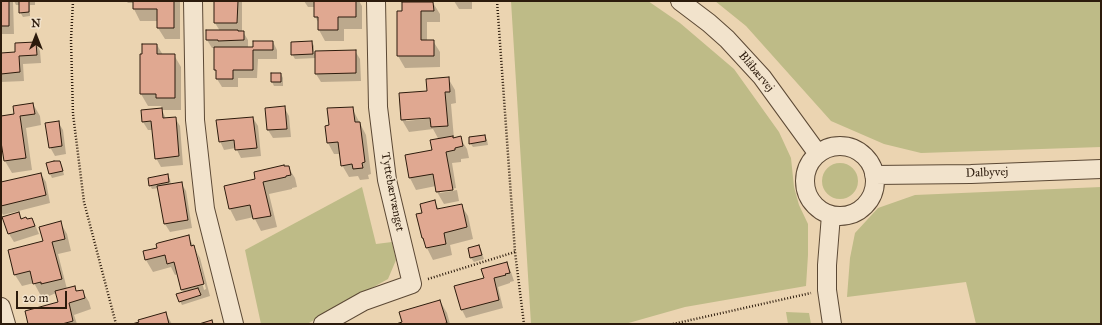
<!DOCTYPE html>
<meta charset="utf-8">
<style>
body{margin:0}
#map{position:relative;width:1102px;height:325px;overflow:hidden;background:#ebd4b1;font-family:"IM FELL Great Primer",serif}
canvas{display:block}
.frame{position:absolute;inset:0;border:2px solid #2c1b0c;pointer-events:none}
.north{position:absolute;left:16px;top:16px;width:40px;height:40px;-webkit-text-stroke:3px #f2e3cc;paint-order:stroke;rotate:0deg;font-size:11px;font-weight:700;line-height:16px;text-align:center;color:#2c1b0c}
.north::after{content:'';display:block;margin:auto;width:14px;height:18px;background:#2c1b0c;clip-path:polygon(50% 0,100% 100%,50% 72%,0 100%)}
.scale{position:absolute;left:16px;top:291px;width:51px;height:18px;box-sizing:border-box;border:2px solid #2c1b0c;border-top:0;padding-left:5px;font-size:12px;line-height:14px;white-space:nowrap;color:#2c1b0c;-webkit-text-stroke:3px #f2e3cc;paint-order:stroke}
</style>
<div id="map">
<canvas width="1102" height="325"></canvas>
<div class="frame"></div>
<div class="north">N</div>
<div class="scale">20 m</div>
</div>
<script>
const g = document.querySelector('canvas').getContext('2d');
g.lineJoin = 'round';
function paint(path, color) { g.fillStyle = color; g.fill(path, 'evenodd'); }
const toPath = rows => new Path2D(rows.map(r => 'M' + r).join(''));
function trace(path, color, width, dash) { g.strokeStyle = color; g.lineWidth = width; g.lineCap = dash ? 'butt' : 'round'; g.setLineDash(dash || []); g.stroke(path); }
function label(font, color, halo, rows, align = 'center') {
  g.font = font + ' "IM FELL Great Primer",serif'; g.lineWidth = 3; g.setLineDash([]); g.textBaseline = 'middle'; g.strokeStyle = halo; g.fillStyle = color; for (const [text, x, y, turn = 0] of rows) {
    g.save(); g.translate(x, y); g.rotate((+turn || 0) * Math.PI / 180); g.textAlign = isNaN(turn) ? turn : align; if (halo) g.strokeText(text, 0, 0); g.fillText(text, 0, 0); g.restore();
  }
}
paint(toPath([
 [511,1,648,1,680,23,734,69,779,132,791,158,794,187,799,205,808,224,808,255,806,286,685,307,625,324,531,324],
 [715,1,1101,1,1101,147,921,153,884,144,831,121,746,26],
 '822 181a18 18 0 1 1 36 0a18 18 0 1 1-36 0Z',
 [362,187,376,244,392,242,396,260,388,279,307,324,261,324,245,250],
 [1101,187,1101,324,976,324,966,282,847,297,850,258,855,233,878,208,915,195],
 [786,312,809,313,811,324,788,324]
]), '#bebb87');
paint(toPath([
 [1,1,13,1,14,34,1,34],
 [14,1,35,1,35,5,30,5,30,16,23,17,20,12,20,5,16,5],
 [126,1,180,1,180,39,165,39,158,28,158,21,140,21,134,9,134,3,128,3],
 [215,1,242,1,242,32,243,32,248,40,248,48,254,48,273,42,277,50,277,59,258,59,257,78,238,78,238,87,222,87,217,79,217,72,215,70,215,48,212,48,207,40,220,31,215,23],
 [304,1,359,1,362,6,362,29,344,29,344,41,325,41,319,30,319,23,315,17,315,7,308,7],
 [454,1,472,1,472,9,459,9],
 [433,3,440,14,440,22,427,22,427,41,433,41,440,52,440,67,405,68,398,56,398,12],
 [312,42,314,46,314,52,355,51,360,59,361,81,321,82,316,74,316,58,295,59,292,54],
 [36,43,40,51,41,63,23,64,24,81,1,82,1,54,16,52],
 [157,45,163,55,174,55,181,67,181,110,162,110,166,119,175,118,180,126,183,165,161,167,156,158,153,130,148,130,143,122,142,110,163,109,161,106,148,106,141,94,141,55],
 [281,74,283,78,283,86,274,86,272,82],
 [448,78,455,90,456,103,451,104,454,139,460,138,467,149,469,158,461,159,461,162,452,163,456,188,440,191,440,193,457,190,459,201,444,204,437,192,436,186,416,190,410,178,433,151,439,140,433,129,409,132,402,120,428,92],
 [435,116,435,118,406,121,406,119],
 [33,104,40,116,41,125,26,128,32,170,12,173,5,161,3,151,1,151,1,117,15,115],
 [284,107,289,116,291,137,273,138,268,130,266,109],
 [352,108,366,135,371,174,368,175,369,179,360,180,358,176,349,177,342,165,340,154,334,154,328,143,330,126],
 [253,118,258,126,261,156,241,158,236,148,224,150,220,141],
 [58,122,63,130,66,154,55,156,50,147],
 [485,136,487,140,488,145,473,147,470,143],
 [60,162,62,166,64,175,52,178,50,174,47,164],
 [288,167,295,178,297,187,292,188,292,189,269,194,277,227,261,231,254,217,236,221,230,209,225,186,256,180],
 [41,174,46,182,50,203,3,215,1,211,1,183],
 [167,175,170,179,171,185,181,183,186,191,192,228,170,232,165,224,159,188,152,189,150,185],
 [435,202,439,210,461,205,468,216,473,239,450,245,452,255,433,260,427,248,425,243,422,238,423,214],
 [18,213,22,219,27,220,32,219,36,227,39,234,14,242,9,234,3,217],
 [60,222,67,234,71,251,58,254,67,289,74,287,77,292,82,291,89,302,91,309,74,315,77,324,29,324,59,303,56,293,49,296,48,294,41,296,34,283,22,286,15,275,9,251,44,241],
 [188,236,200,258,210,296,182,305,180,301,183,293,178,274,175,275,171,267,153,272,146,260,144,252,159,248],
 [194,250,197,253,206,289,204,290],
 [479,246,481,250,484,259,474,262,471,258],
 [506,263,511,272,514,281,510,282,510,283,498,287,503,308,466,318,462,310,485,279],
 [440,301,447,313,450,324,400,324],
 [166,314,172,324,135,324]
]), '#0003');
const building = toPath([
 [1,1,9,1,9,26,1,26,1,1],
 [19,1,29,1,29,12,19,13,19,1],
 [133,1,174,1,174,28,157,28,157,9,133,9,133,1],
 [214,1,238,1,237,23,214,23,214,1],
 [314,1,356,1,356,17,338,17,338,30,318,30,318,17,314,17,314,1],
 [402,2,433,2,434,11,421,11,421,40,434,40,434,56,397,56,397,11,402,11,402,2],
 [206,30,238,30,238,31,244,31,244,40,218,41,218,40,206,40,206,30],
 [253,41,273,41,273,50,253,50,253,70,233,70,233,79,216,79,216,70,214,70,214,47,253,47,253,41],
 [312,41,313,54,291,55,291,42,312,41],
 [36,42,37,55,19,56,20,72,1,74,1,53,15,52,15,43,36,42],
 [142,44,157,44,157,54,175,54,175,98,156,98,156,94,140,94,140,54,142,54,142,44],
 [356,50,356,73,315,74,315,51,356,50],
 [271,73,281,73,281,82,271,82,271,73],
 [449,77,450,92,445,92,448,126,431,127,430,118,401,120,399,93,427,91,426,79,449,77],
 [33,103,35,114,20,116,26,158,4,161,1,142,1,116,14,114,13,106,33,103],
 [285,106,287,129,267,130,265,108,285,106],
 [353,107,355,122,360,122,365,162,362,163,363,168,353,169,352,164,341,166,338,142,327,143,325,126,329,125,327,108,353,107],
 [162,108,163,118,176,117,179,156,155,159,151,121,142,122,141,110,162,108],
 [253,117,257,148,235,150,234,140,219,142,216,120,253,117],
 [59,121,62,146,49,148,45,123,59,121],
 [485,135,486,141,469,144,469,137,485,135],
 [453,136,453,138,461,136,463,146,455,148,455,150,446,152,453,190,436,192,433,174,409,178,405,155,432,150,430,140,453,136],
 [54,161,60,161,63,171,49,174,46,163,54,161],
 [284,165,284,166,289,166,291,175,286,176,286,177,263,182,271,216,253,219,250,205,229,209,224,186,255,179,254,172,284,165],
 [41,173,46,195,1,206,1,182,41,173],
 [168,174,169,182,149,186,148,178,168,174],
 [182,182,188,220,164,224,157,186,182,182],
 [435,200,437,209,462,204,467,227,444,233,446,244,426,248,423,238,422,238,416,214,422,213,420,204,435,200],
 [19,212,21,219,26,217,27,219,32,218,35,226,8,234,2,217,19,212],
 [61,221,65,239,52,242,62,279,41,284,41,282,33,284,30,271,14,275,8,250,43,241,39,227,61,221],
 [189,235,191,246,194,245,204,284,181,290,174,262,167,264,165,255,145,260,143,251,157,248,156,244,158,243,189,235],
 [479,245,482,255,470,258,468,248,479,245],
 [507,262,510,273,505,274,506,275,494,278,499,300,461,310,454,286,484,278,481,269,507,262],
 [75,286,76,291,83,290,85,298,69,303,73,321,62,324,28,324,25,311,58,302,55,291,75,286],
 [198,288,201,295,179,302,176,294,198,288],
 [440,300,447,323,442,324,396,324,402,322,399,312,440,300],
 [166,312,169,324,132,324,139,322,138,320,166,312],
 [212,320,213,324,199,324,212,320]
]);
paint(building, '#e0a891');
trace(building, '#2c1b0c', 1);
const minor = toPath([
 [193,1,195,120,205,209,234,324],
 [680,1,709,23,727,39,762,77,818,154],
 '805 181a35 35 0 1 1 70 0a35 35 0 1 1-70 0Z',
 [874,175,971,174,1101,169],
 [831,215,827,265,827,290,832,324],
 [1,307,6,324],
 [323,324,364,301,412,284,387,180,378,107,376,1]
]);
trace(minor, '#5c4935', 20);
trace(toPath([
 [73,1,71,40,73,114,84,202,116,324],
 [497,1,515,252,524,324],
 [428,279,515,252],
 [673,324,811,293]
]), '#2c1b0c', 2.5, [1, 2]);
trace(minor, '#f2e3cc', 18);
label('12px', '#2c1b0c', '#f2e3cc', [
 ["Blåbærvej",756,72,50],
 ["Dalbyvej",987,173,-2],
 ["Tyttebærvænget",392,192,79]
]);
</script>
